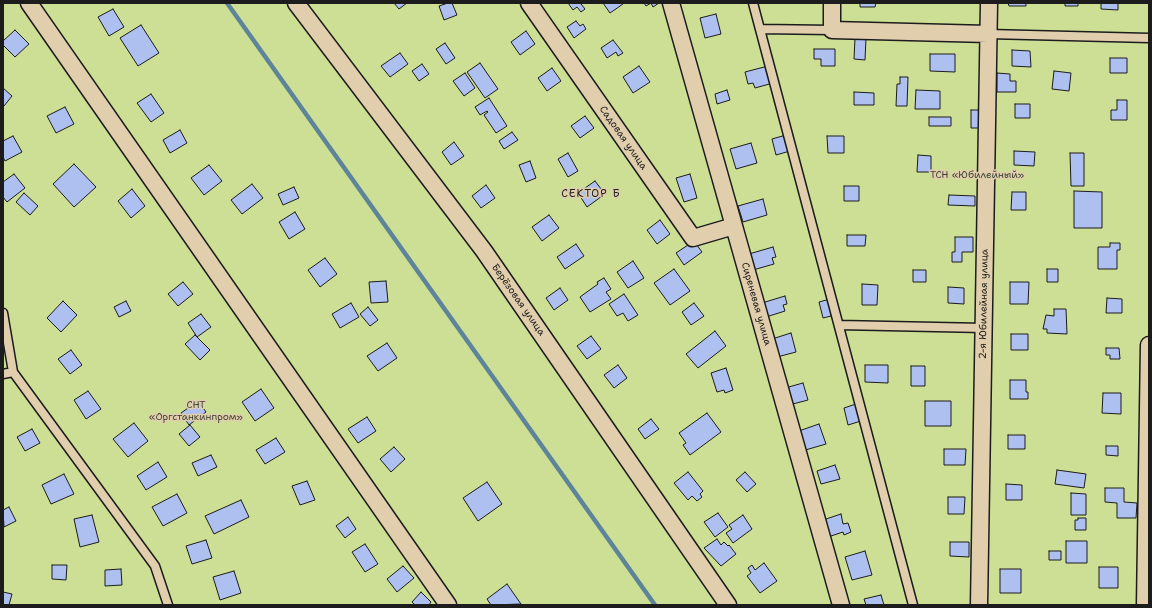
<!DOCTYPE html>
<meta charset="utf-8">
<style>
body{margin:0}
#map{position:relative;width:1152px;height:608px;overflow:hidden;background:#d6cbb9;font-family:"Shantell Sans",sans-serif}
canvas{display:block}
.frame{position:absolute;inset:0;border:4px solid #1c1c1c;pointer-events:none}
</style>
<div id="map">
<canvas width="1152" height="608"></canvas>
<div class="frame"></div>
</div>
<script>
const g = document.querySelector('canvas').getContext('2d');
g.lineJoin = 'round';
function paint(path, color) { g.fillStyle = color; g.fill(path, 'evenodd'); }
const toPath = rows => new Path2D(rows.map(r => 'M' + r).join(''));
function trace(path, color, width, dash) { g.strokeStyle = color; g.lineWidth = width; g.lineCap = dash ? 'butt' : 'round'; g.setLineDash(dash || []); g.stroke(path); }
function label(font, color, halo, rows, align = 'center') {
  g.font = font + ' "Shantell Sans",sans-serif'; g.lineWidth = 3; g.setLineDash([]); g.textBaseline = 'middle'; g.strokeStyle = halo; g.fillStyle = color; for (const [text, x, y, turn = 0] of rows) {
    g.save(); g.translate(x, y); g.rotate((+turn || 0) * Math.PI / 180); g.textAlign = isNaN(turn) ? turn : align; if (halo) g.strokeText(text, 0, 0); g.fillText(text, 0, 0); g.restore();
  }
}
paint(toPath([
 [3,3,1149,3,1149,605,3,605]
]), '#cddf94');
trace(toPath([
 [227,3,655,605]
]), '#5d8498', 4.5);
const building = toPath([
 [394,3,407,3,399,9,394,3],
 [448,3,452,3,457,15,444,20,439,6,448,3],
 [568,3,583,3,581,4,585,9,581,12,577,7,573,10,568,3],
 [603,3,622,3,623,4,610,13,603,3],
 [644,3,659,3,653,7,651,3,646,6,644,3],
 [860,3,876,3,875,7,860,7,860,3],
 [1008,3,1026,3,1026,6,1009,6,1008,3],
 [1065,3,1078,3,1078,6,1065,6,1065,3],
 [1101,3,1118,3,1118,10,1101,9,1101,3],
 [113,9,124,27,109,36,98,17,113,9],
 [716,14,721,34,705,38,700,18,716,14],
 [576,21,580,26,583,24,586,29,574,38,567,27,576,21],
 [141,25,159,53,138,66,120,38,141,25],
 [15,30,29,44,15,57,3,45,3,41,15,30],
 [526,31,535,44,520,55,511,42,526,31],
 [855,38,866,38,865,60,854,59,855,38],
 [613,40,623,53,618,56,616,52,607,58,601,48,613,40],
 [445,43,455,58,446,64,436,49,445,43],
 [814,49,835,49,835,66,821,66,821,59,814,59,814,49],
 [1012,50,1030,51,1031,67,1012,66,1012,50],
 [400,53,408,64,390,77,381,66,400,53],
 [930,54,955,54,955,72,930,71,930,54],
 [1110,58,1127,58,1127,73,1110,73,1110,58],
 [480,63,498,89,485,98,467,72,480,63],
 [422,64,429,74,419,81,412,71,422,64],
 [639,66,650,82,633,93,623,77,639,66],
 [768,66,773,83,755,88,753,83,748,84,745,72,768,66],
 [552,68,561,81,547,91,538,78,552,68],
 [1054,71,1071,73,1069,91,1052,89,1054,71],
 [465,73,475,88,464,96,453,81,465,73],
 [997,73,1010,74,1010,81,1016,81,1016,92,997,92,997,73],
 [900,77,908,77,907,106,896,106,897,84,900,84,900,77],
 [3,88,12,96,4,106,3,105,3,88],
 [727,90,730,100,717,104,715,94,727,90],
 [916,90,940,91,940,109,915,109,916,90],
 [854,92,874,93,874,105,854,105,854,92],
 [151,94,164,113,151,122,137,103,151,94],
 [489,98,507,126,496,133,484,115,488,112,487,111,480,115,475,107,489,98],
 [1117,100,1127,100,1127,120,1111,120,1111,110,1117,110,1117,100],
 [1015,104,1030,104,1030,118,1015,118,1015,104],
 [65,107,74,124,56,133,47,116,65,107],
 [971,110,982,110,982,128,971,128,971,110],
 [585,116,594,128,580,138,571,126,585,116],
 [929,117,951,117,951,126,929,126,929,117],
 [180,130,187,143,170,153,163,140,180,130],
 [512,132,518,140,504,149,499,141,512,132],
 [786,135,790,151,776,155,772,139,786,135],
 [13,136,22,152,5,161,3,157,3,141,13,136],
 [827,136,844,136,844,153,828,153,827,136],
 [454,142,464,156,451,165,442,152,454,142],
 [751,143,757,163,736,169,730,149,751,143],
 [1014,151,1035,152,1034,166,1014,165,1014,151],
 [568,153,578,171,568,177,558,159,568,153],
 [1070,153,1084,153,1084,186,1071,186,1070,153],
 [918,155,931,156,931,172,917,172,918,155],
 [530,161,536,178,526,182,519,165,530,161],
 [74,164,96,187,74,207,53,184,74,164],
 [209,165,222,181,204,195,191,178,209,165],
 [14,174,25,188,7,202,3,197,3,182,14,174],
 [690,174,697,198,684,202,676,178,690,174],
 [595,181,605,194,587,207,578,193,595,181],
 [252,184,263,198,242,214,231,200,252,184],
 [486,185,495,198,481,208,472,196,486,185],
 [844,186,859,186,859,201,844,201,844,186],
 [294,187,299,198,283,205,278,194,294,187],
 [132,189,145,206,131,218,118,201,132,189],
 [1074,191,1102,192,1102,228,1074,228,1074,191],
 [1012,192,1026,192,1026,210,1011,210,1012,192],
 [24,193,38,206,30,215,16,202,24,193],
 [949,195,975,196,975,206,948,205,949,195],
 [763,199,767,215,743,222,738,206,763,199],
 [295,212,305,229,289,239,279,222,295,212],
 [549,215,559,228,542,241,532,227,549,215],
 [660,220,670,234,657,244,647,230,660,220],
 [847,235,866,235,865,246,847,246,847,235],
 [955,237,973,237,973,252,962,252,962,262,952,262,952,252,955,252,955,237],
 [694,241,702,252,684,265,676,253,694,241],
 [1110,243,1120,243,1120,250,1117,250,1117,269,1098,269,1098,247,1110,247,1110,243],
 [576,244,584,256,565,269,557,257,576,244],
 [773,247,776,257,772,258,774,264,753,270,749,254,773,247],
 [325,258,337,274,320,287,308,270,325,258],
 [633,261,644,278,628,288,617,272,633,261],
 [674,269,690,291,670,305,654,283,674,269],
 [1047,269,1058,269,1058,282,1047,282,1047,269],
 [913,270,926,270,926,282,913,282,913,270],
 [604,278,611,289,606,292,611,299,590,312,580,297,598,284,597,282,604,278],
 [386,281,388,302,371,303,369,282,386,281],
 [183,282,193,294,178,306,168,294,183,282],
 [1010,282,1029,282,1028,304,1010,304,1010,282],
 [862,284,878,285,877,305,862,305,862,284],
 [948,287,964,288,964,304,948,303,948,287],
 [560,288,568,300,554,310,546,298,560,288],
 [624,294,638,315,628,321,623,313,617,316,609,304,624,294],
 [785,296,787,304,783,305,785,311,766,317,762,303,785,296],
 [1107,298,1122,299,1122,313,1106,313,1107,298],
 [830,299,835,315,823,318,819,302,830,299],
 [63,301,77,315,61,332,47,318,63,301],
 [126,301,131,311,119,317,114,307,126,301],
 [351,303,359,317,340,328,332,314,351,303],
 [694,303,704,316,691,325,682,312,694,303],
 [368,307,378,320,370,326,360,314,368,307],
 [1054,309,1066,309,1067,334,1047,333,1047,329,1043,329,1046,315,1054,316,1054,309],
 [201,314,211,327,197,337,188,323,201,314],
 [715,331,726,346,698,368,686,354,715,331],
 [791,333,796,352,777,357,772,339,791,333],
 [1011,334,1028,334,1028,350,1011,350,1011,334],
 [195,335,210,350,200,360,185,344,195,335],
 [591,336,601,349,587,359,577,346,591,336],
 [387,343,397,358,378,371,367,356,387,343],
 [1106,348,1119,348,1120,359,1110,359,1110,355,1106,355,1106,348],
 [71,350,82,365,70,374,58,359,71,350],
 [618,365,627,378,614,388,604,375,618,365],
 [865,365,888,365,888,383,865,382,865,365],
 [911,366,925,366,925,386,911,386,911,366],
 [726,368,733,390,725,393,724,390,717,392,711,373,726,368],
 [1010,380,1026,380,1026,392,1028,392,1028,399,1010,399,1010,380],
 [803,383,808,400,789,405,785,388,803,383],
 [261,389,274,408,255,421,242,402,261,389],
 [88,391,101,409,86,419,74,400,88,391],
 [1103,393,1121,393,1121,414,1102,413,1103,393],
 [198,401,206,412,189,425,181,413,198,401],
 [925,401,951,401,951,426,925,426,925,401],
 [856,404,861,421,848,425,844,408,856,404],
 [707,413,721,432,690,455,683,445,686,443,679,433,707,413],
 [367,417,376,431,358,443,348,429,367,417],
 [651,419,659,429,645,439,638,429,651,419],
 [134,423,148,441,128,457,113,439,134,423],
 [819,424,826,444,802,451,796,432,819,424],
 [190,425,200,437,189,446,179,434,190,425],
 [32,429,40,443,25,451,17,437,32,429],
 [1008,435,1025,435,1025,449,1008,449,1008,435],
 [276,438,285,452,265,464,256,450,276,438],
 [1106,446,1118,446,1118,456,1106,455,1106,446],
 [394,447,405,459,391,472,380,459,394,447],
 [944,449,966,449,965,465,944,465,944,449],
 [211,455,217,467,198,476,192,463,211,455],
 [158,462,167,477,146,490,137,476,158,462],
 [835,465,840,479,821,484,817,471,835,465],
 [1057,470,1086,474,1084,488,1055,484,1057,470],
 [688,472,703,491,700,494,702,497,697,501,692,496,688,500,674,483,688,472],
 [745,472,756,484,747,492,736,480,745,472],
 [64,474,74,494,51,504,42,485,64,474],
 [307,481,315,500,300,505,292,486,307,481],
 [487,482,502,504,478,521,463,498,487,482],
 [1006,484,1022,485,1022,500,1006,500,1006,484],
 [1105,488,1124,488,1124,502,1137,503,1136,518,1117,518,1117,503,1105,502,1105,488],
 [1071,493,1086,494,1086,515,1071,515,1071,493],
 [177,494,187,513,163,526,152,507,177,494],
 [948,497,965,497,964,514,948,514,948,497],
 [241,500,249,517,214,534,205,516,241,500],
 [9,507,16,521,4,527,3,510,9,507],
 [718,513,728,527,715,537,704,522,718,513],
 [841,514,843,524,848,523,851,532,844,535,843,532,828,537,823,520,841,514],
 [92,515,99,542,80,547,74,519,92,515],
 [743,515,752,529,733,543,726,533,732,529,729,525,743,515],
 [348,517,356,529,345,538,336,526,348,517],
 [1078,518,1086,518,1086,530,1075,530,1075,520,1078,520,1078,518],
 [717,539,721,545,724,542,728,546,729,545,736,554,721,566,704,548,717,539],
 [206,540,212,558,192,564,186,546,206,540],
 [1066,541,1087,541,1087,563,1066,563,1066,541],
 [950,542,969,542,969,557,950,556,950,542],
 [365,544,378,564,365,572,352,552,365,544],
 [865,551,872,575,852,580,845,557,865,551],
 [1049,551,1061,551,1061,560,1049,560,1049,551],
 [764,563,777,581,760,593,747,576,751,573,748,568,752,565,755,570,764,563],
 [52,565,67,565,66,580,52,579,52,565],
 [403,566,414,578,397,592,387,579,403,566],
 [1099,567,1118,567,1118,588,1099,588,1099,567],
 [121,569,122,585,105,586,105,570,121,569],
 [1000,569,1021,569,1021,593,1000,593,1000,569],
 [234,571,241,593,220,600,213,577,234,571],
 [507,584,521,604,491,605,487,599,507,584],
 [3,592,12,594,9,605,3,605,3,592],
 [421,592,431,602,429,605,415,605,412,602,421,592],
 [881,595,884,605,866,605,864,599,881,595]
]);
paint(building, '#aec0ef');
trace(building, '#1c1c1c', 1);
const lane = toPath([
 [753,3,913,605],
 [760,29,832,30],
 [988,34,1149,38],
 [3,313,13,372,155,566,168,605],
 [839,325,984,328],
 [3,374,13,372]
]);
const street = toPath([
 [29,3,448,605],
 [296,3,484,251,728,605],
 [529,3,693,238,734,226],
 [671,3,841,605],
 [832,3,832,30,988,34],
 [979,605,989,3],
 [1145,605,1149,345]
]);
trace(lane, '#1c1c1c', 11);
trace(street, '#1c1c1c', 19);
trace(lane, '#e0ceac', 8);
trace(street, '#e0ceac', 16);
label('10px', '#1c1c1c', '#e0ceac', [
 ["Садовая улица",623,138,55],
 ["Берёзовая улица",518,300,55],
 ["Сиреневая улица",756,304,74],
 ["2-я Юбилейная улица",984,304,-89]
]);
label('10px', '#3f4334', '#e0ceac', [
 ["ТСН «Юбилейный»",977,175],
 ["СНТ",196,405],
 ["«Оргстанкинпром»",196,417]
]);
g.letterSpacing = '1px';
label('11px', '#1c1c1c', '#e0ceac', [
 ["СЕКТОР Б",591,194]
]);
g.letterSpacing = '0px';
</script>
